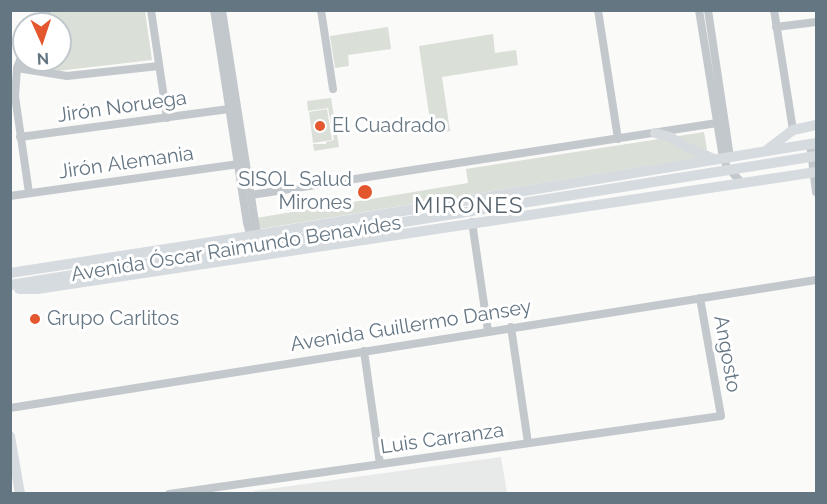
<!DOCTYPE html>
<meta charset="utf-8">
<style>
body{margin:0}
#map{position:relative;width:827px;height:504px;overflow:hidden;background:#fafaf8;font-family:Raleway,sans-serif}
canvas{display:block}
.frame{position:absolute;inset:0;border:12px solid #657683;pointer-events:none}
.north{position:absolute;left:12px;top:12px;width:60px;height:60px;box-sizing:border-box;background:#fff;border:2px solid #c1c8cd;border-radius:50%;rotate:177deg;font-size:16px;font-weight:700;line-height:24px;text-align:center;color:#657683}
.north::after{content:'';display:block;margin:auto;width:21px;height:27px;background:#e4572e;clip-path:polygon(50% 0,100% 100%,50% 72%,0 100%)}
</style>
<div id="map">
<canvas width="827" height="504"></canvas>
<div class="frame"></div>
<div class="north">N</div>
</div>
<script>
const g = document.querySelector('canvas').getContext('2d');
g.lineJoin = 'round';
function paint(path, color) { g.fillStyle = color; g.fill(path, 'evenodd'); }
const toPath = rows => new Path2D(rows.map(r => 'M' + r).join(''));
function trace(path, color, width, dash) { g.strokeStyle = color; g.lineWidth = width; g.lineCap = dash ? 'butt' : 'round'; g.setLineDash(dash || []); g.stroke(path); }
function label(font, color, halo, rows, align = 'center') {
  g.font = font + ' Raleway,sans-serif'; g.lineWidth = 6; g.setLineDash([]); g.textBaseline = 'middle'; g.strokeStyle = halo; g.fillStyle = color; for (const [text, x, y, turn = 0] of rows) {
    g.save(); g.translate(x, y); g.rotate((+turn || 0) * Math.PI / 180); g.textAlign = isNaN(turn) ? turn : align; if (halo) g.strokeText(text, 0, 0); g.fillText(text, 0, 0); g.restore();
  }
}
paint(toPath([
 [501,457,507,493,254,493,254,491]
]), '#e8e9e9');
paint(toPath([
 [53,11,145,11,152,60,57,71,22,66,24,60,60,60,60,24,43,24],
 [388,27,391,49,348,55,349,66,335,68,330,36],
 [493,34,495,53,516,50,518,65,442,77,450,131,432,134,419,46],
 [331,98,339,147,314,151,313,144,326,144,326,142,334,140,328,108,308,111,307,101],
 [327,109,332,140,313,143,309,112],
 [704,132,707,149,702,157,260,229,256,218,468,183,466,169]
]), '#dadfd7');
trace(toPath([
 [151,10,167,118],
 [214,10,247,223,252,241],
 [222,10,257,235],
 [321,10,333,89],
 [598,10,618,139],
 [699,10,723,158,727,167,742,183],
 [708,10,730,157],
 [774,10,793,130],
 [38,24,48,10],
 [776,27,816,22],
 [24,50,17,68,15,96,29,193],
 [17,68,67,76,159,66],
 [20,137,229,109],
 [810,143,816,192],
 [251,195,717,123],
 [10,196,246,163],
 [472,222,488,331],
 [511,327,528,443],
 [364,351,380,464],
 [10,408,816,280],
 [169,494,721,416,700,298]
]), '#c3c8cc', 8);
trace(toPath([
 [655,133,670,137,687,147,714,159],
 [768,149,793,130,816,125],
 [10,273,257,235,816,143],
 [10,285,816,156],
 [19,289,37,289,816,172],
 [10,436,20,494]
]), '#d6dbdf', 10);
for (const [x, y, r, color] of [
 [320,126,6,"#e4572e"],
 [365,192,8,"#e4572e"],
 [35,319,6,"#e4572e"]
]) { const dot = new Path2D(); dot.arc(x, y, r, 0, 2 * Math.PI); g.fillStyle = color; g.fill(dot); trace(dot, '#fff', 2); }
label('20px', '#657683', '#fff', [
 ["Jirón Noruega",122,107,-8],
 ["Jirón Alemania",126,163,-8],
 ["Avenida Óscar Raimundo Benavides",236,249,-9],
 ["Avenida Guillermo Dansey",411,326,-9],
 ["Angosto",727,354,80],
 ["Luis Carranza",442,439,-8]
]);
label('20px', '#657683', '#fff', [
 ["El Cuadrado",332,126],
 ["SISOL Salud",352,180,"right"],
 ["Mirones",352,203,"right"],
 ["Grupo Carlitos",47,319]
], 'left');
g.letterSpacing = '1.5px';
label('22px', '#57646e', '#fff', [
 ["MIRONES",469,206]
]);
g.letterSpacing = '0px';
</script>
